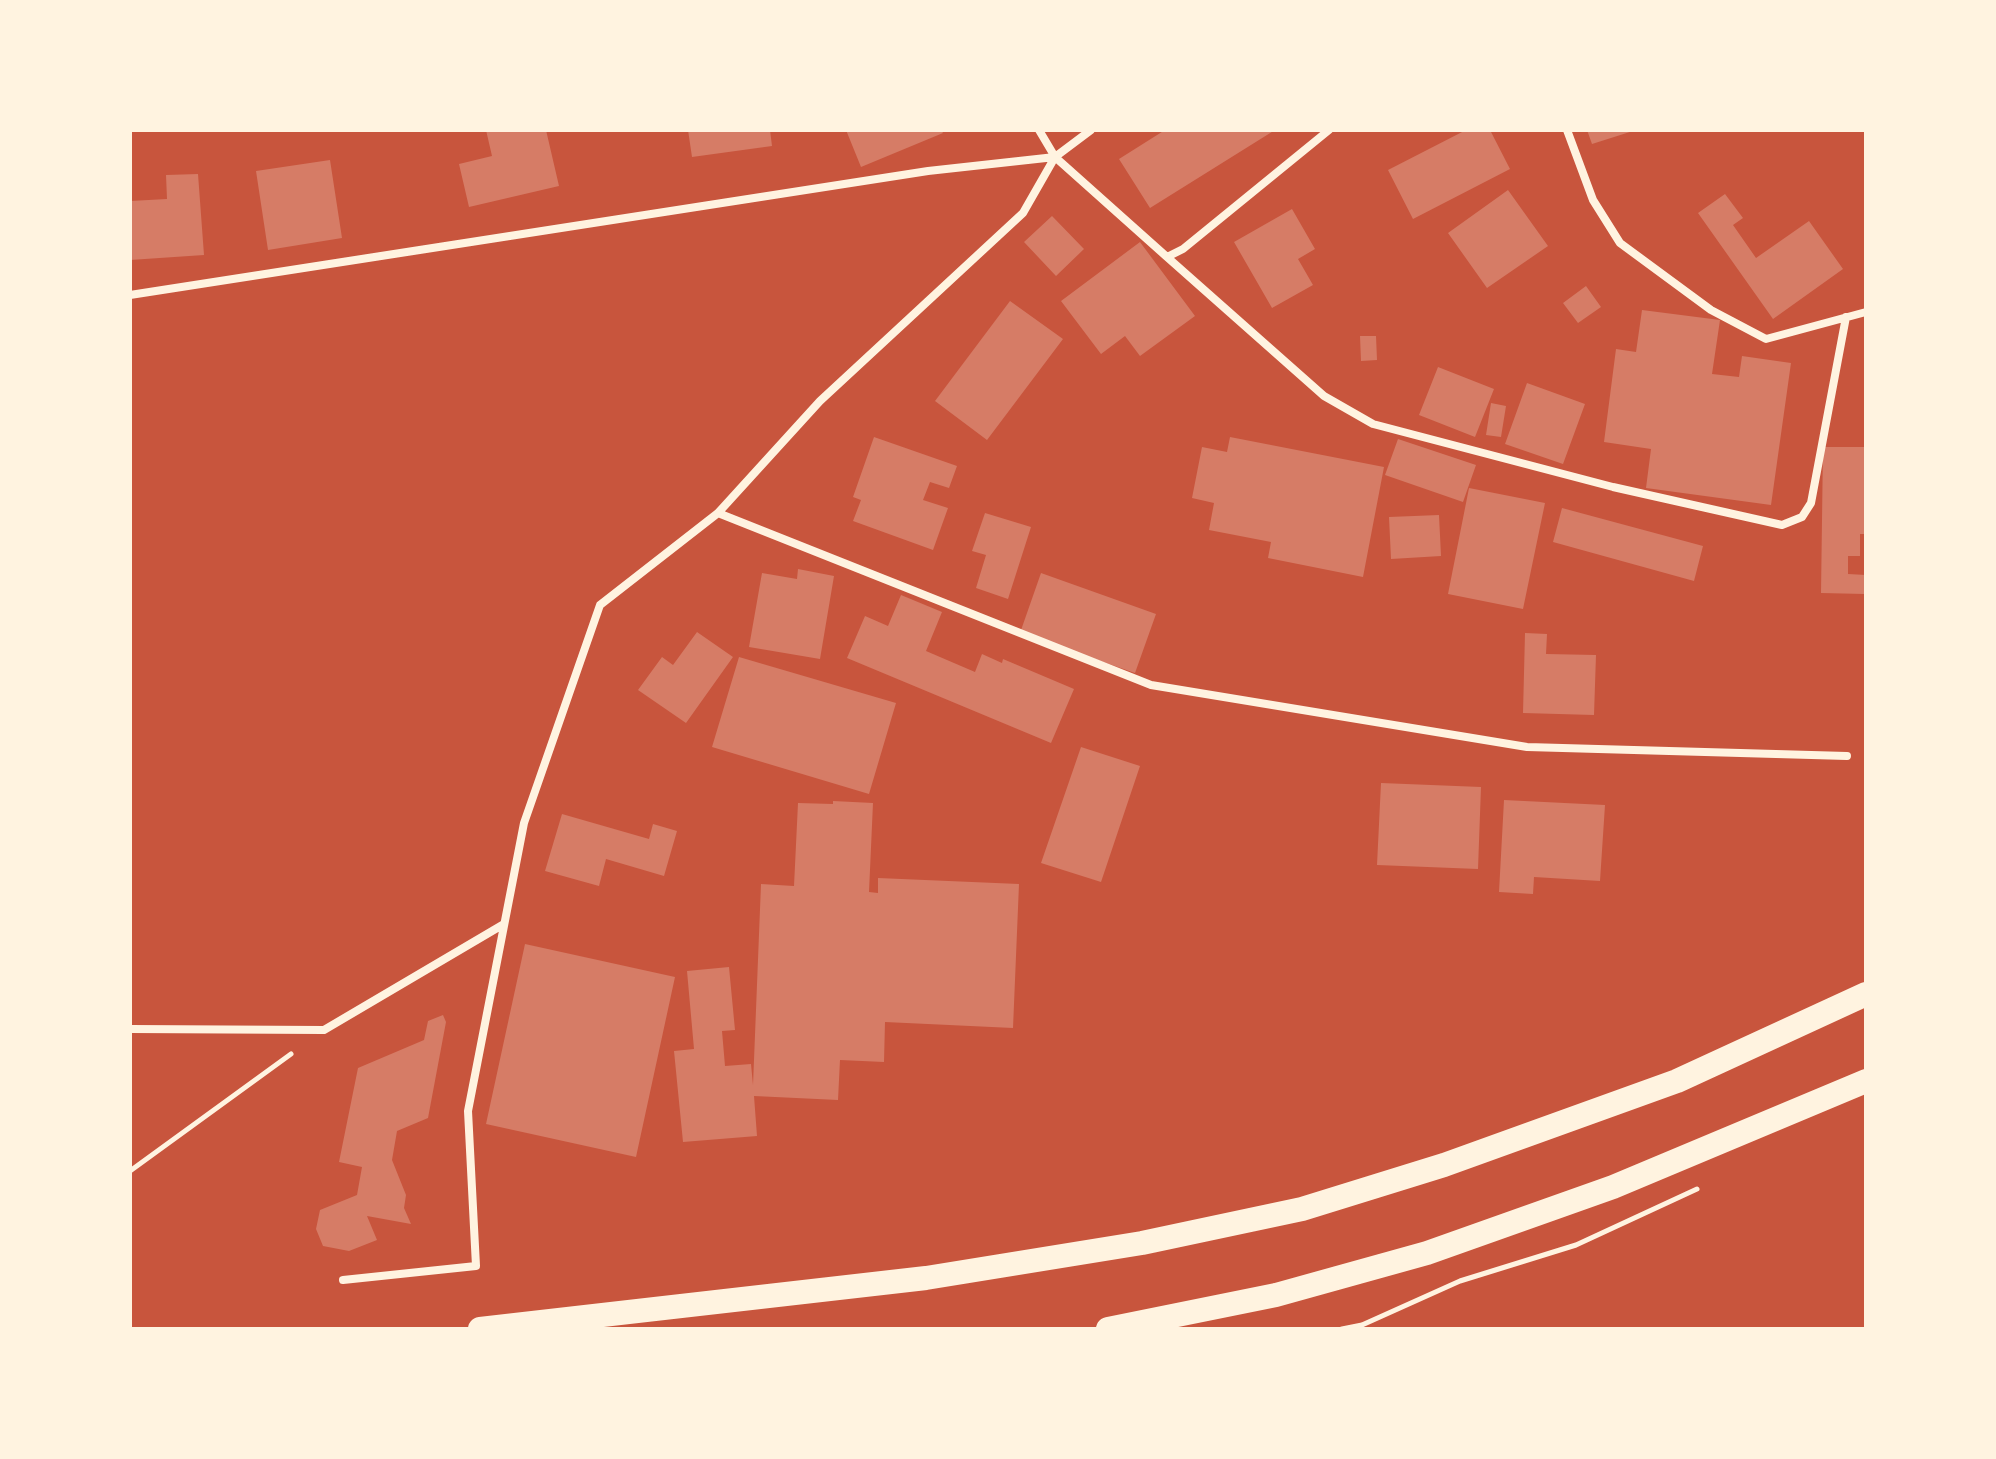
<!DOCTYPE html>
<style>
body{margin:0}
#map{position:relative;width:1996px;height:1459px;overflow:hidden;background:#c8553d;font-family:"IBM Plex Sans",sans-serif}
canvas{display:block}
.frame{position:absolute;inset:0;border:132px solid #fff3e0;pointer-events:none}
</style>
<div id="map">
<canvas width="1996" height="1459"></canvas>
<div class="frame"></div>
</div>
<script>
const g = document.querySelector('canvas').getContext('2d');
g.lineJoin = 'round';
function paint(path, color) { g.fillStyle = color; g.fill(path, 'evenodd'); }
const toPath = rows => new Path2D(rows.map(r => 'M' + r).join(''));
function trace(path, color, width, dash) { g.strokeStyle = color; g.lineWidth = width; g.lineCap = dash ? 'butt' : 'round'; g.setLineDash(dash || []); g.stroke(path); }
paint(toPath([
 [486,130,546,130,559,186,469,207,459,164,492,156],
 [688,130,770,130,772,146,692,157],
 [846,130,941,130,943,133,861,167],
 [1165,130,1275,130,1150,208,1119,159],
 [1466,130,1490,130,1510,169,1413,219,1388,170],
 [1587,130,1633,130,1633,131,1592,144],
 [330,160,342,238,268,250,256,171],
 [198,174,204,255,130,260,130,201,167,199,166,175],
 [1508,190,1548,246,1487,288,1448,233],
 [1725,194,1743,218,1733,225,1756,258,1809,221,1843,269,1773,319,1698,213],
 [1292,209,1315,249,1298,259,1313,285,1272,308,1234,242],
 [1052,216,1084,249,1056,276,1024,242],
 [1140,242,1195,316,1140,356,1125,336,1101,354,1061,301],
 [1586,286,1601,307,1578,323,1563,303],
 [1010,301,1063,339,987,440,935,401],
 [1642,310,1720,320,1712,374,1739,377,1742,356,1791,363,1771,505,1646,488,1651,449,1604,442,1616,349,1636,352],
 [1360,336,1376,336,1377,360,1361,361],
 [1438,367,1494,389,1475,437,1419,415],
 [1527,383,1585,404,1563,464,1505,444],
 [1491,403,1506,406,1501,437,1486,435],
 [874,437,957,466,949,488,930,482,923,500,948,508,933,550,853,521,861,500,853,497],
 [1230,437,1384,467,1363,577,1268,558,1271,542,1209,530,1214,503,1192,498,1202,447,1227,452],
 [1398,439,1476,465,1463,502,1385,475],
 [1823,447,1866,447,1866,534,1860,534,1860,556,1848,556,1848,574,1866,575,1865,594,1821,593],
 [1469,488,1545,503,1523,609,1448,594],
 [1562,508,1703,546,1694,581,1553,542],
 [985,513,1031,527,1008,599,976,588,986,555,972,551],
 [1439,515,1441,556,1391,559,1389,517],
 [798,569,834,576,820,659,749,647,762,573,797,579],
 [1041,573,1156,614,1135,673,1020,633],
 [901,595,942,612,926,651,975,672,982,654,1002,663,1003,659,1074,689,1051,743,847,658,865,616,888,626],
 [697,632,733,657,686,723,638,690,662,657,673,665],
 [1525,633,1547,634,1546,654,1596,655,1594,715,1523,713],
 [739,657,896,703,869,794,712,747],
 [1081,747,1140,766,1101,882,1041,863],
 [1381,783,1481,787,1478,869,1377,865],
 [1504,800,1605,805,1600,881,1534,877,1533,894,1499,892],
 [833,801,873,803,869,892,878,893,878,878,1019,884,1013,1028,885,1022,884,1062,840,1060,838,1100,754,1096,757,1136,683,1142,674,1051,694,1049,687,971,729,967,735,1030,722,1031,725,1066,751,1064,753,1085,761,884,794,886,798,803,833,804],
 [562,814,649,839,653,824,677,831,664,876,606,859,599,886,545,871],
 [525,944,675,977,636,1157,486,1124],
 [443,1015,446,1022,428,1118,397,1131,392,1160,406,1195,404,1208,411,1224,367,1216,377,1240,349,1251,323,1246,316,1229,320,1210,357,1195,362,1167,339,1162,358,1068,424,1040,428,1021]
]), '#d67c66');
trace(toPath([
 [130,1171,291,1054],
 [1342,1329,1362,1325,1460,1281,1576,1245,1697,1189]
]), '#fff3e0', 5);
trace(toPath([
 [1567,130,1593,200,1620,243,1711,310,1766,339,1866,312],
 [1055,157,1091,130],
 [1167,257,1324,396,1373,424,1613,487,1782,525,1802,517,1811,503,1846,317],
 [130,295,928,171,1055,157,1167,257,1183,249,1329,130],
 [718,513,1151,685,1527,747,1847,756],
 [130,1029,324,1030,504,924],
 [343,1280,476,1266,468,1111,524,823,600,605,718,513,820,401,1023,213,1055,157,1039,130]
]), '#fff3e0', 8);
trace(toPath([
 [480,1329,926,1278,1142,1243,1302,1209,1444,1165,1677,1081,1866,994],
 [1108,1329,1276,1295,1427,1253,1613,1187,1866,1081]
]), '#fff3e0', 24);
</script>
